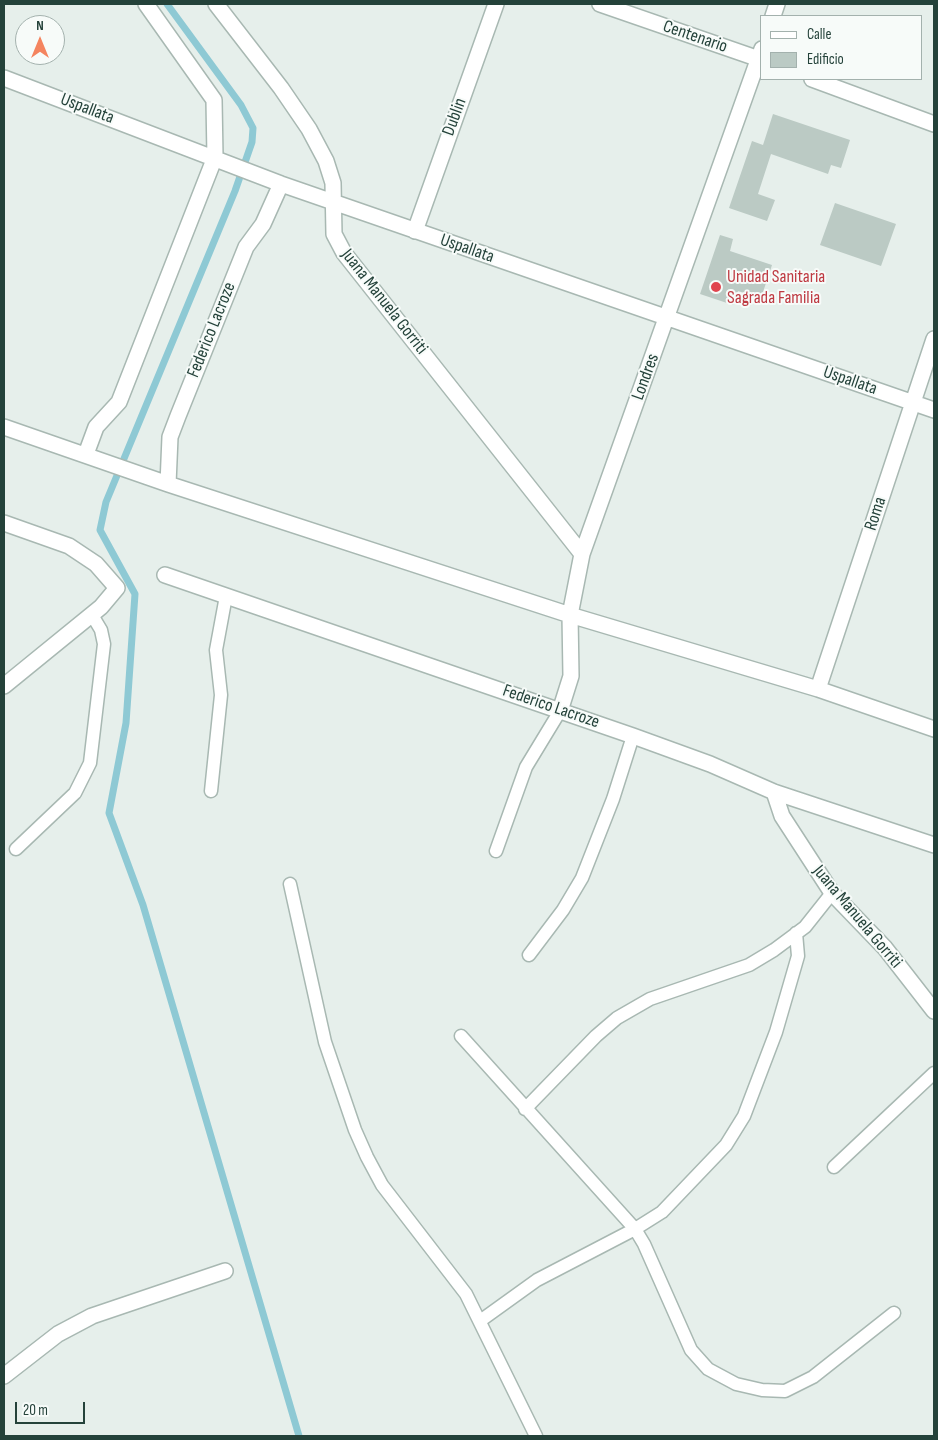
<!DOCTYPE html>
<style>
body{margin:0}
#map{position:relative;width:938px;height:1440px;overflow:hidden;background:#e6efeb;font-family:"Sofia Sans Condensed",sans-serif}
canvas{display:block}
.frame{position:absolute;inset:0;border:5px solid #24423a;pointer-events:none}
.legend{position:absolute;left:760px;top:15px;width:162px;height:65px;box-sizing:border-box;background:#f7fbf9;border:1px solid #a3b1ad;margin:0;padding:6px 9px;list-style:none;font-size:15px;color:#24423a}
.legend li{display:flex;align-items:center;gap:10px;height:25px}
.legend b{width:25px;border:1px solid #a3b1ad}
.north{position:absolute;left:15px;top:15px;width:50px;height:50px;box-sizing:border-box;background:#f7fbf9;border:1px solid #a3b1ad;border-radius:50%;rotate:0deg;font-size:14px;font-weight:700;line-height:20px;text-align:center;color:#24423a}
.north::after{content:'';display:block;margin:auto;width:18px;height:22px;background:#f4845f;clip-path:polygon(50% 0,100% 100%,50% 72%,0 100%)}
.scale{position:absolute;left:15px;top:1402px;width:70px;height:22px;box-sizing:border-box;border:2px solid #24423a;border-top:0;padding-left:6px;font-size:15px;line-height:18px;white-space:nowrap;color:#24423a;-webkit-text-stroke:4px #f7fbf9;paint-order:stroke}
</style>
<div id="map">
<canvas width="938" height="1440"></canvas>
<div class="frame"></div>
<ul class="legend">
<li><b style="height:6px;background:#fff"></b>Calle</li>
<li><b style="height:14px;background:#bbcac4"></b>Edificio</li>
</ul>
<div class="north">N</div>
<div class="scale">20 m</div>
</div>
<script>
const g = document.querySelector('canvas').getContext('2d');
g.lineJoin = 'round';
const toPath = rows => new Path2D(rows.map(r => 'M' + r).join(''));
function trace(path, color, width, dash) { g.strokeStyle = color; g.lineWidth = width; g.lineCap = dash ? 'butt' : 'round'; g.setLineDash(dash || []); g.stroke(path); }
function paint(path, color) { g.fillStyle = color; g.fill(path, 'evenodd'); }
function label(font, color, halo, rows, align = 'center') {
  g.font = font + ' "Sofia Sans Condensed",sans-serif'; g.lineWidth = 4; g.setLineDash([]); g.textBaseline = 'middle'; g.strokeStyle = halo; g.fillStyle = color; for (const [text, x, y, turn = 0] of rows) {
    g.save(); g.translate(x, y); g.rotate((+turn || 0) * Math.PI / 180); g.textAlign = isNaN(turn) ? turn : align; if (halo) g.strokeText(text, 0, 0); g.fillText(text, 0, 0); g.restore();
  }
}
trace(toPath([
 [167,4,241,105,253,128,252,142,235,191,106,502,100,530,135,594,126,723,109,813,143,905,299,1436]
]), '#8ec9d4', 7);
paint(toPath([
 [773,114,850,140,841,168,831,165,828,174,771,154,758,194,775,200,767,221,729,208,752,141,763,145],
 [835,203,896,224,881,266,820,245],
 [720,235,733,239,730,251,772,265,761,298,738,291,733,305,700,294]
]), '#bbcac4');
const lane = toPath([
 [211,791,221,695,216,650,226,596],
 [16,849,75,793,90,763,104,644,101,630,92,615],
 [496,851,526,767,560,711],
 [290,884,325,1042,355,1130,367,1157,382,1185,466,1294,536,1436],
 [529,955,563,910,582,878,613,799,633,736],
 [461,1036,635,1229,644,1244,691,1350,708,1369,736,1384,762,1390,785,1391,813,1377,894,1313],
 [525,1109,596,1036,617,1018,650,999,749,965,774,950,805,927,832,893],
 [834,1167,934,1073],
 [480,1321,537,1280,635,1229,662,1212,726,1145,744,1116,776,1032,798,956,796,933]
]);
const street = toPath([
 [216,4,281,88,309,129,326,161,333,183,334,234,344,253,582,554],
 [600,4,762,60],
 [773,16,777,4],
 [4,78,281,184,934,410],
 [812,79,934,124],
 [415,231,496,4],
 [4,427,168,484,570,615,818,689,934,729],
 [86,454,96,427,119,402,215,157,214,100,146,4],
 [168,484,170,437,178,416,246,247,263,224,281,184],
 [4,523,69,546,96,564,117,588,101,607,4,686],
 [165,575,633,736,710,764,774,792,934,845],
 [818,689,934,339],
 [560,711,571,676,570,615,582,554,762,49],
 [774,792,782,816,832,893,885,948,934,1011],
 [4,1376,58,1334,92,1316,225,1271]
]);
trace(lane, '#a8b8b2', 15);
trace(street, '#a8b8b2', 18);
trace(lane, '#fff', 12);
trace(street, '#fff', 15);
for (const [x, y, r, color] of [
 [716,287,6,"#e0444e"]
]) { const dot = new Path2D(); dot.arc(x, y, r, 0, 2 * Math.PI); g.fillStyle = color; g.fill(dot); trace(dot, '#f7fbf9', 2); }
label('18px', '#24423a', '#f7fbf9', [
 ["Centenario",695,37,19],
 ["Uspallata",87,109,21],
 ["Dublin",455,117,-70],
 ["Uspallata",467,249,19],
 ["Juana Manuela Gorriti",384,302,52],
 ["Federico Lacroze",212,330,-68],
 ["Londres",646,377,-70],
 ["Uspallata",850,381,19],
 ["Roma",876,514,-72],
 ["Federico Lacroze",551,707,19],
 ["Juana Manuela Gorriti",857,917,50]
]);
label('18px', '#be3a42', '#f7fbf9', [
 ["Unidad Sanitaria",727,277],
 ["Sagrada Familia",727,298]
], 'left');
</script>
